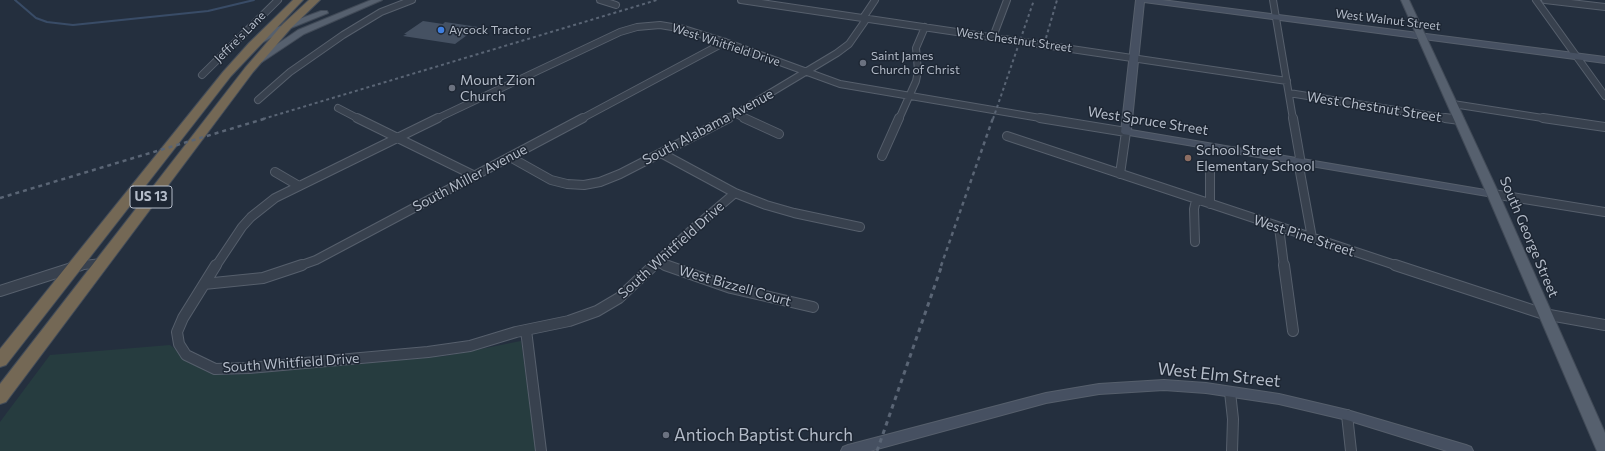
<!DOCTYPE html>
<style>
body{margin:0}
canvas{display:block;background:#242f3e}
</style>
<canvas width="1605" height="451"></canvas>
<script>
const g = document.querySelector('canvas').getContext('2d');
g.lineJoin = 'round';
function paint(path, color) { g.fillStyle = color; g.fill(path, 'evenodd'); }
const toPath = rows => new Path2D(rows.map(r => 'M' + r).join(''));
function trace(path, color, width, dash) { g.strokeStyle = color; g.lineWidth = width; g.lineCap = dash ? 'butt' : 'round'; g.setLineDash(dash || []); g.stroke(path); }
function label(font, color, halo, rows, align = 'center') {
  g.font = font + ' Commissioner,sans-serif'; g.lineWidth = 3; g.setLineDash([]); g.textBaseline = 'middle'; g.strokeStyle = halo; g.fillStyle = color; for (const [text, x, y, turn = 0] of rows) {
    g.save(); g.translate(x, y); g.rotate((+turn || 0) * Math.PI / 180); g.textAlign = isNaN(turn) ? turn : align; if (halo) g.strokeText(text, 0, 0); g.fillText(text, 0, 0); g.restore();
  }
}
paint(toPath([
 [521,341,536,451,0,451,0,422,50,355,170,345,195,365,207,372,226,375,248,374,446,356]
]), '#263c3f');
trace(toPath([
 [15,0,36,18,47,22,73,25,208,11,254,0]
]), '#394c67', 2);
paint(toPath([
 [423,21,443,24,445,22,478,27,455,44,403,36,407,34,404,34]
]), '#455162');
const streetFar2 = toPath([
 [600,0,616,5],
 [741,0,1287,81],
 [1273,0,1293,119],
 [1536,0,1605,96],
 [1545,0,1605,7],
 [993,37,1007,0],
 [202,75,278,0],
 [1289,93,1451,119],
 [258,100,290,72,343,35,381,12,412,0],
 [1453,104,1549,119],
 [338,108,359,119],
 [736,114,746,119],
 [436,119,620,32,637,27,660,25,684,29,725,42,840,84,1046,119],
 [581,119,725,42],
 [727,119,837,53,849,44,865,21,863,18,875,0],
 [899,119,916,81,918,71,916,48,925,27]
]);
const streetFar1 = toPath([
 [357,118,473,175],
 [744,118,779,134],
 [1040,118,1126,132,1120,174],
 [1293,118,1300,158,1298,161,1312,238],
 [1445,118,1460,120],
 [1543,118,1605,127],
 [1007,136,1398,266],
 [661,153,735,193,766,205,794,213,860,227],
 [882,156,899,118],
 [510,157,551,180,567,184,584,185,600,182,620,174,729,118],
 [1210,170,1210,204],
 [275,172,299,186],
 [1493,194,1605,212],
 [1279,227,1284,266],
 [1195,242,1194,209,1196,200],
 [658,263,668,266],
 [75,266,102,263],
 [216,266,242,227,251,217,275,198,438,118],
 [299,266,316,260,583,118],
 [653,266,695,227,735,193]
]);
const street = toPath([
 [216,265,183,318,177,332,179,344,186,355,215,369,249,368,428,352,470,346,516,332,569,321,597,311,619,298,654,265],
 [665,265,731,288,813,307],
 [1284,265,1293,331],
 [1395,265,1544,314,1605,325],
 [204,284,263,278,302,265],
 [0,291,81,265],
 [526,330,541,451],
 [1230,392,1233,419,1232,451],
 [1347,415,1351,451]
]);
const secondary = toPath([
 [1136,0,1162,0,1605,57,1605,63,1144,2,1131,130,1497,192,1498,194,1497,196,1493,197,1123,134,1121,132,1136,0],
 [1164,380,1206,383,1279,394,1347,410,1466,445,1471,447,1473,451,1447,451,1347,420,1279,404,1206,393,1164,390,1099,394,1046,403,870,451,841,451,843,447,848,445,1046,393,1099,384,1164,380]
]);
const primary = toPath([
 [371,0,382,0,304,34,262,62,259,63,254,60,298,30,371,0],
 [1401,0,1409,0,1499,194,1605,433,1605,451,1597,451,1487,194,1401,0],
 [321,11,327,11,328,13,281,32,260,44,257,45,253,42,275,28,321,11]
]);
const highway = toPath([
 [293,0,303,0,231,76,6,365,0,367,0,349,223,72,249,43,293,0],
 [309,0,320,0,291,28,253,72,6,402,0,404,0,384,245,68,283,24,309,0]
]);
trace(streetFar2, '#565f6c', 8);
trace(streetFar1, '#565f6c', 10);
trace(street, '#565f6c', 12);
trace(secondary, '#565f6c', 2);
trace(primary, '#414a57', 2);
trace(highway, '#434c59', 2);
trace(streetFar2, '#38414e', 6);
trace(streetFar1, '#38414e', 8);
trace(street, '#38414e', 10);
paint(secondary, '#465061');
paint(primary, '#56606e');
paint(highway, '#746855');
trace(toPath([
 [1046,38,1057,0],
 [263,119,657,0],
 [993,119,1034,0]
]), '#5a6575', 2, [3, 3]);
trace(toPath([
 [0,198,267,118],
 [941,266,993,118]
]), '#5a6575', 2.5, [4, 4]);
trace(toPath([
 [877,451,942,265]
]), '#5a6575', 3, [4.5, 4.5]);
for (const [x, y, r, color] of [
 [441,30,4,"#3f7fe0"],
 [863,63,4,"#6b7280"],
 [452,88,4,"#6b7280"],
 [1188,158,4,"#8d6e63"],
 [666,435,4,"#6b7280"]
]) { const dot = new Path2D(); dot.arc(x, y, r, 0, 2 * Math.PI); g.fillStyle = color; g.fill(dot); trace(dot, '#1d2633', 1.5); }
label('12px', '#b4bcc9', '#1d2633', [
 ["West Walnut Street",1388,20,7],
 ["Jeffre's Lane",240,37,-45],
 ["West Chestnut Street",1014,40,8],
 ["West Whitfield Drive",726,45,18]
]);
label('12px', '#b4bcc9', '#1d2633', [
 ["Aycock Tractor",449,30],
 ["Saint James",871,56],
 ["Church of Christ",871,70]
], 'left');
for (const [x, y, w] of [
 [151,197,42]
]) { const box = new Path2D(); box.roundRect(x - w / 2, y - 11, w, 22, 3); g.fillStyle = '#1d2633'; g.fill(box); trace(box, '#b4bcc9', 1); }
label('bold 13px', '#b4bcc9', null, [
 ["US 13",151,197]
]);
label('14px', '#b4bcc9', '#1d2633', [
 ["Mount Zion",460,80],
 ["Church",460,96],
 ["School Street",1196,150],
 ["Elementary School",1196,166]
], 'left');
label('14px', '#b4bcc9', '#1d2633', [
 ["West Chestnut Street",1374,107,9],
 ["West Spruce Street",1148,121,9],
 ["South Alabama Avenue",708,127,-28],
 ["South Miller Avenue",470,178,-28],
 ["West Pine Street",1304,236,18],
 ["South George Street",1529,237,67],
 ["South Whitfield Drive",671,250,-42],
 ["West Bizzell Court",735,286,16],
 ["South Whitfield Drive",291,363,-4]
]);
label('17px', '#b4bcc9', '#1d2633', [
 ["West Elm Street",1219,375,6]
]);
label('17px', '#b4bcc9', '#1d2633', [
 ["Antioch Baptist Church",674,435]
], 'left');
</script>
